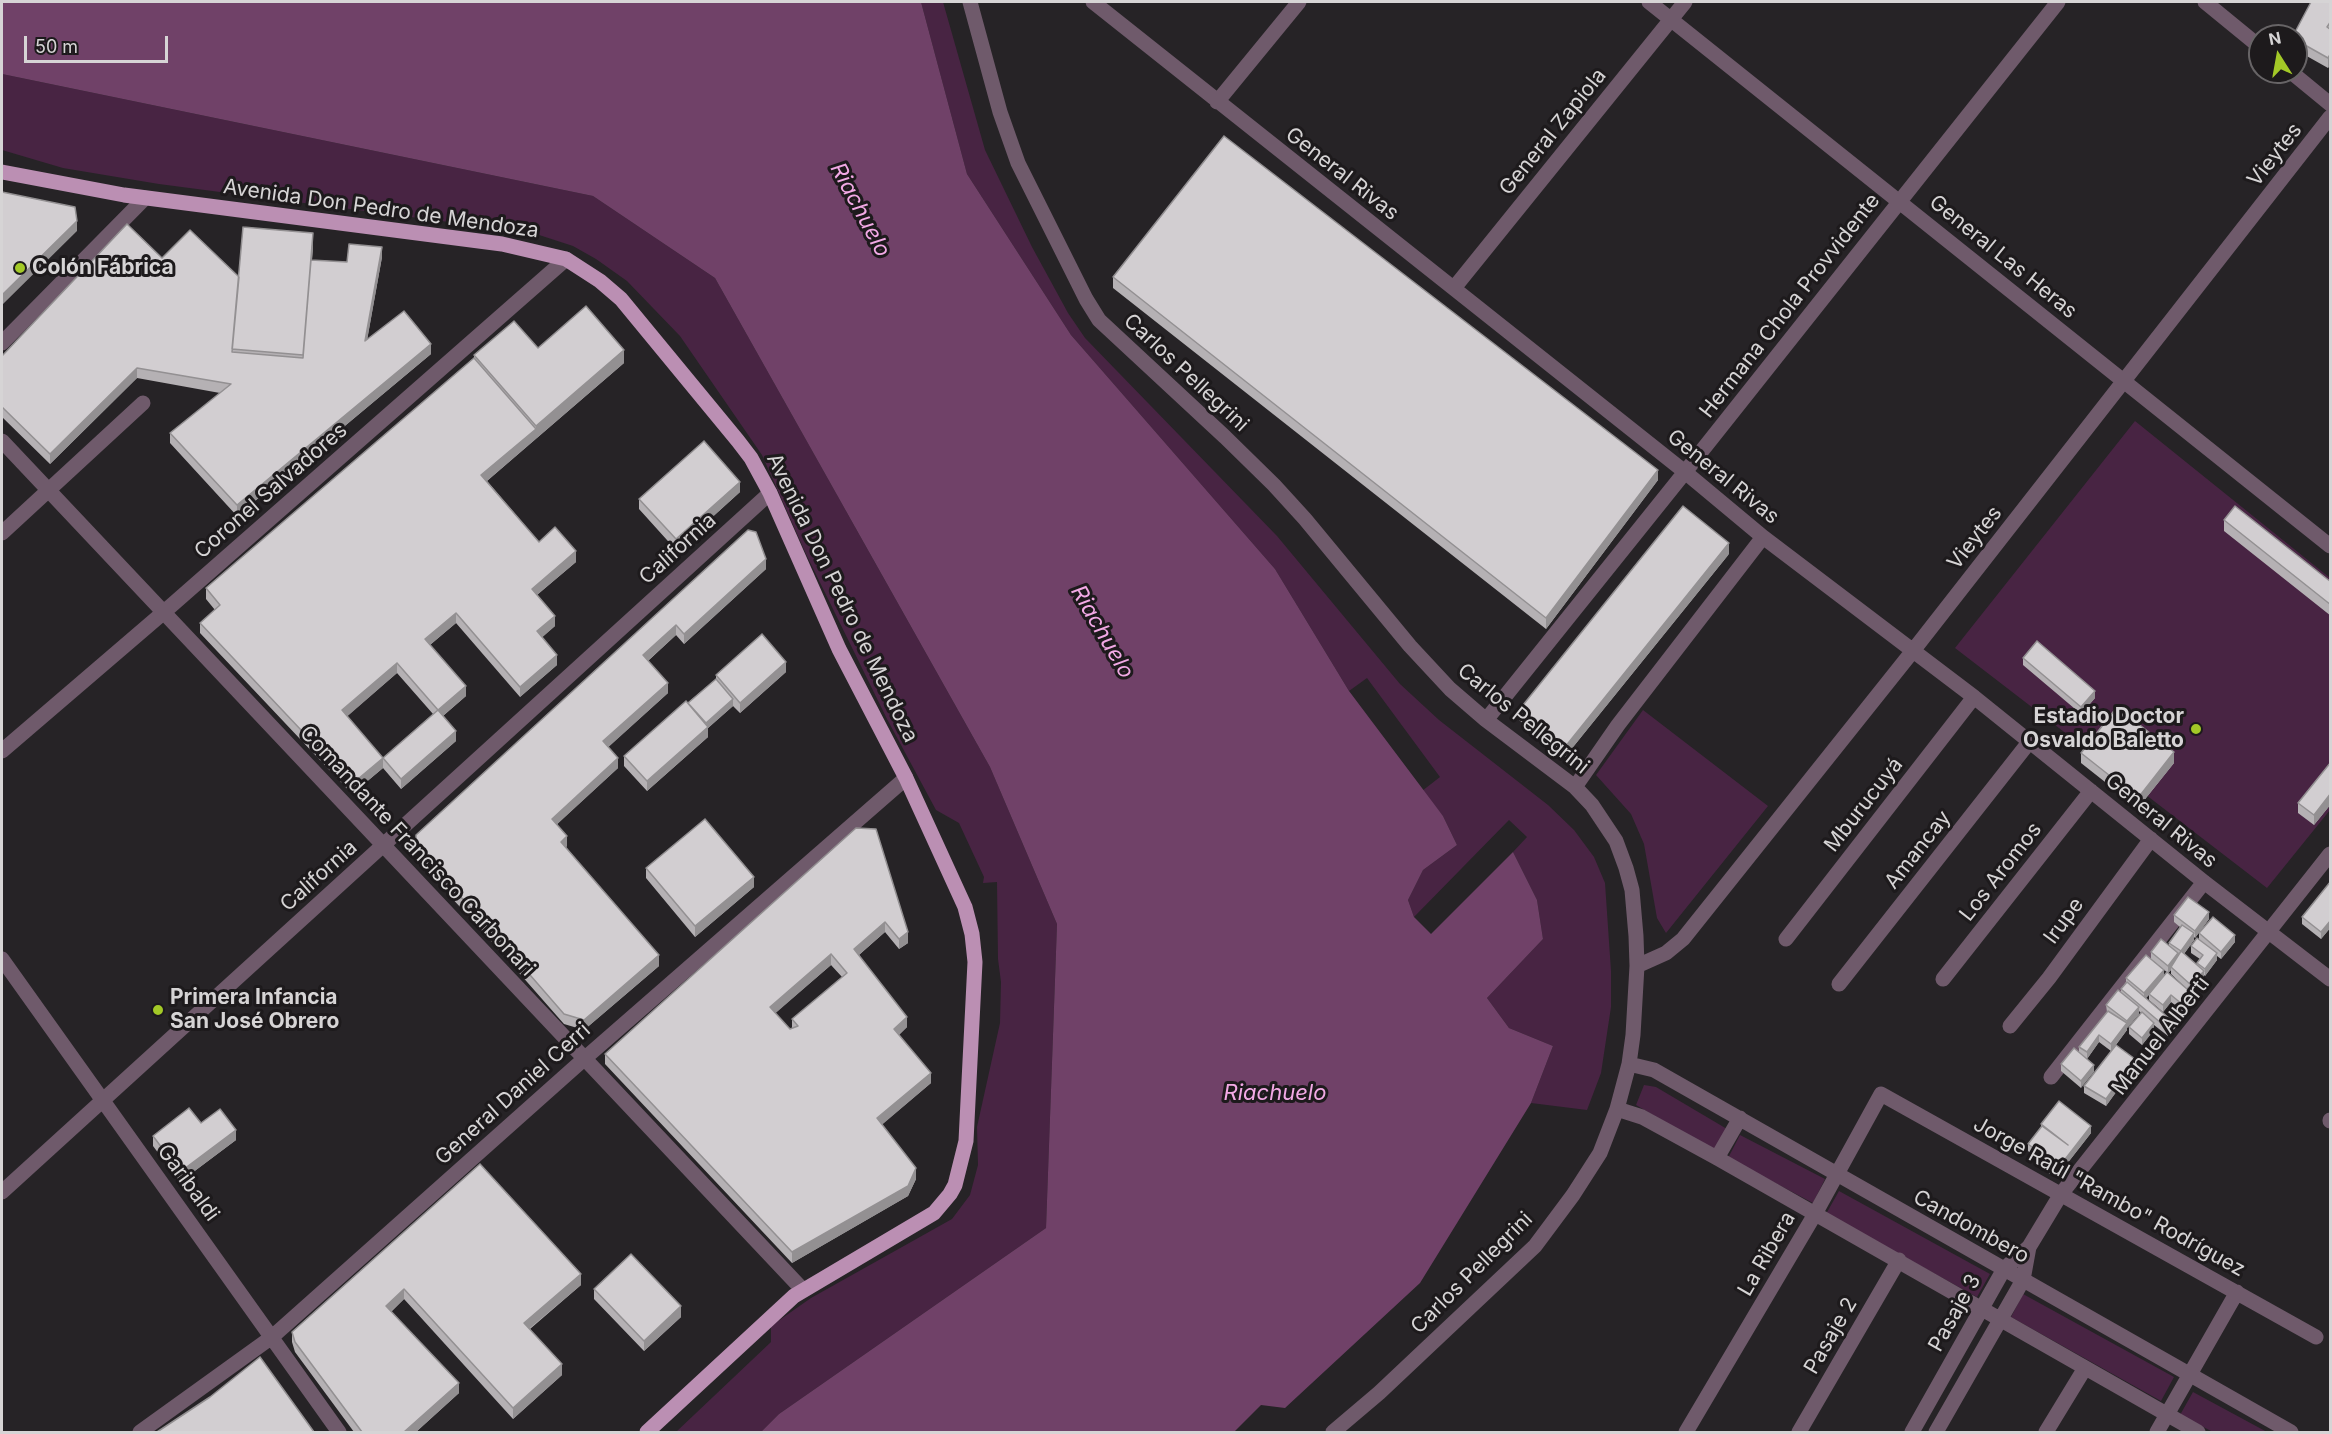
<!DOCTYPE html>
<meta charset="utf-8">
<style>
body{margin:0}
#map{position:relative;width:2332px;height:1434px;overflow:hidden;background:#262326;font-family:Inter,sans-serif}
canvas{display:block}
.frame{position:absolute;inset:0;border:3px solid #d6d4d5;pointer-events:none}
.north{position:absolute;left:2248px;top:24px;width:60px;height:60px;box-sizing:border-box;background:#1d1a1c;border:2px solid #676466;border-radius:50%;rotate:349deg;font-size:16px;font-weight:700;line-height:24px;text-align:center;color:#d6d4d5}
.north::after{content:'';display:block;margin:auto;width:21px;height:27px;background:#a3c927;clip-path:polygon(50% 0,100% 100%,50% 72%,0 100%)}
.scale{position:absolute;left:24px;top:36px;width:144px;height:27px;box-sizing:border-box;border:3px solid #d6d4d5;border-top:0;padding-left:8px;font-size:18px;line-height:21px;white-space:nowrap;color:#d6d4d5;-webkit-text-stroke:4px #1d1a1c;paint-order:stroke}
</style>
<div id="map">
<canvas width="2332" height="1434"></canvas>
<div class="frame"></div>
<div class="north">N</div>
<div class="scale">50 m</div>
</div>
<script>
const g = document.querySelector('canvas').getContext('2d');
g.lineJoin = 'round';
function paint(path, color) { g.fillStyle = color; g.fill(path, 'evenodd'); }
const toPath = rows => new Path2D(rows.map(r => 'M' + r).join(''));
function trace(path, color, width, dash) { g.strokeStyle = color; g.lineWidth = width; g.lineCap = dash ? 'butt' : 'round'; g.setLineDash(dash || []); g.stroke(path); }
function label(font, color, halo, rows, align = 'center') {
  g.font = font + ' Inter,sans-serif'; g.lineWidth = 6; g.setLineDash([]); g.textBaseline = 'middle'; g.strokeStyle = halo; g.fillStyle = color; for (const [text, x, y, turn = 0] of rows) {
    g.save(); g.translate(x, y); g.rotate((+turn || 0) * Math.PI / 180); g.textAlign = isNaN(turn) ? turn : align; if (halo) g.strokeText(text, 0, 0); g.fillText(text, 0, 0); g.restore();
  }
}
paint(toPath([
 [921,2,943,2,985,150,1032,247,1068,313,1085,338,1277,536,1400,684,1439,720,1548,805,1574,830,1594,857,1605,883,1611,971,1611,1007,1601,1073,1587,1110,1531,1103,1553,1046,1509,1028,1487,998,1543,939,1537,900,1513,852,1527,837,1509,820,1414,917,1408,900,1423,870,1457,845,1443,816,1422,791,1440,777,1367,678,1349,691,1275,569,1071,335,967,174],
 [2,74,593,196,715,278,990,767,1057,924,1046,1228,779,1414,761,1432,676,1432,771,1342,771,1326,811,1298,952,1219,970,1195,978,1165,977,1127,1000,1023,1001,982,998,959,997,882,983,883,984,877,959,823,936,810,887,719,806,554,762,455,680,336,627,281,596,259,573,246,533,233,159,184,63,168,2,150],
 [2135,421,2330,578,2330,810,2267,888,1955,648],
 [1643,710,1768,806,1666,933,1657,918,1644,844,1631,814,1596,775],
 [1644,1085,1656,1087,1727,1129,1715,1152,1636,1105],
 [1740,1135,1825,1179,1813,1203,1728,1158],
 [1839,1191,1990,1274,1977,1297,1826,1214],
 [2023,1294,2174,1377,2161,1401,2011,1317],
 [2193,1392,2267,1432,2213,1432,2180,1415]
]), '#482443');
paint(toPath([
 [2,2,921,2,967,174,1071,335,1275,569,1349,691,1443,816,1457,845,1423,870,1408,900,1414,917,1431,934,1513,852,1537,900,1543,939,1487,998,1509,1028,1553,1046,1531,1103,1420,1283,1285,1408,1261,1405,1234,1432,761,1432,779,1414,1046,1228,1057,924,990,767,715,278,593,196,2,74]
]), '#704168');
trace(toPath([
 [970,2,1000,112,1018,163,1086,299,1099,320,1225,437,1274,485,1305,519,1410,646,1450,689,1486,720,1575,787,1592,805,1616,841,1626,868,1632,890,1636,936,1637,966,1633,1035,1629,1064,1617,1109,1600,1153,1573,1195,1535,1246,1379,1393,1333,1432],
 [1093,2,1685,472,1763,537,1974,697,2204,882,2330,979],
 [1649,2,2330,546],
 [2205,2,2260,47],
 [2291,72,2330,104],
 [1217,102,1299,2],
 [1454,288,1685,2],
 [2,343,145,198],
 [2,441,802,1289],
 [2,533,143,403],
 [1486,720,1685,472,2058,2],
 [2,751,164,612,566,259],
 [1575,787,1618,725,1763,537],
 [1786,939,1974,697],
 [2,959,339,1432],
 [1637,966,1666,953,1683,939,1912,652,2330,117],
 [1943,979,2091,791],
 [1839,984,2030,741],
 [2010,1026,2049,978,2151,839],
 [1629,1064,1654,1070,2291,1432],
 [2051,1077,2204,882],
 [1617,1109,1642,1117,1717,1158,2198,1432],
 [2330,1121,2330,1120],
 [1717,1158,1740,1118],
 [2,1192,770,493],
 [140,1432,272,1337,584,1059,906,778],
 [1686,1432,1815,1214,1881,1094,2316,1337],
 [1799,1432,1899,1260],
 [1912,1432,2004,1269,2029,1247,2061,1194,2330,854],
 [1936,1432,2023,1280,2029,1247],
 [2046,1432,2085,1368],
 [2157,1432,2237,1292]
]), '#6f5a6b', 15);
trace(toPath([
 [2,172,124,195,502,244,566,259,600,281,621,299,738,441,751,458,770,493,839,649,906,778,965,907,972,934,975,962,966,1141,955,1185,950,1194,934,1213,794,1296,647,1432]
]), '#bb8fb3', 15);
paint(toPath([
 [2331,2,2331,63,2328,68,2296,50,2296,36],
 [313,247,312,260,347,262,382,257,367,340,431,354,237,516,170,443,170,433,220,393,137,378,50,464,2,417,2,356,162,258,239,277],
 [1113,277,1658,480,1546,629,1113,288],
 [538,348,624,363,487,481,539,542,576,562,537,595,555,626,542,637,557,665,520,697,456,623,430,645,466,696,443,716,456,741,401,789,383,768,352,794,200,633,200,623,215,610,206,599,206,588,474,358,474,355],
 [397,673,433,714,383,758,347,716],
 [740,492,676,550,639,509,639,499],
 [2224,520,2331,582,2331,616,2224,531],
 [748,530,766,569,684,644,676,635,648,661,668,693,608,747,618,768,557,824,567,846,566,847,659,966,584,1030,564,1024,477,925,416,860,416,835],
 [1729,554,1565,757,1519,720,1519,710],
 [2023,658,2095,698,2081,714,2023,665],
 [786,672,740,713,733,706,708,728,708,737,647,791,624,766,624,756,716,679,716,675],
 [2081,753,2174,763,2138,808,2081,763],
 [2331,762,2331,804,2314,825,2298,813,2298,803],
 [856,828,908,943,899,949,885,932,859,955,907,1027,899,1035,931,1083,881,1125,916,1179,908,1196,792,1263,605,1064,605,1054],
 [831,965,842,977,792,1019,792,1028,790,1029,775,1013],
 [646,868,754,887,695,937,646,878],
 [2331,881,2331,927,2321,939,2302,924,2302,917],
 [2174,915,2209,919,2195,938,2194,937,2194,940,2184,954,2197,965,2197,963,2200,959,2191,953,2191,946,2199,940,2199,933,2235,942,2221,959,2217,956,2217,960,2205,976,2204,975,2204,978,2194,988,2195,996,2187,1004,2189,1012,2168,1036,2154,1025,2154,1030,2142,1045,2129,1034,2129,1027,2141,1013,2139,1011,2139,1014,2127,1028,2127,1030,2113,1049,2135,1066,2106,1106,2084,1093,2084,1086,2111,1051,2099,1042,2087,1059,2081,1088,2061,1071,2061,1064,2079,1053,2079,1047,2107,1012,2106,1005,2121,993,2121,989,2126,982,2126,978,2151,959,2151,952,2169,946,2169,943,2180,927,2174,922],
 [2152,960,2168,973,2171,970,2171,974,2187,989,2164,976],
 [2149,995,2149,1000,2163,1012,2171,1002,2179,1008,2170,1019,2146,998],
 [201,1123,236,1140,180,1182,153,1146,153,1136],
 [2041,1124,2091,1133,2059,1174,2054,1170,2050,1174,2038,1165,2038,1159,2028,1151,2028,1144,2041,1127],
 [480,1164,581,1285,530,1329,562,1375,513,1419,404,1299,391,1312,459,1393,416,1432,354,1432,295,1352,292,1342,292,1332],
 [594,1289,681,1317,644,1351,594,1299]
]), '#b5b1b4');
paint(toPath([
 [2331,53,2331,63,2328,68,2328,58],
 [77,221,77,231,2,305,2,295],
 [313,233,313,247,303,368],
 [382,247,382,257,365,352,365,341],
 [431,344,431,354,237,516,237,505],
 [624,350,624,363,481,486,481,475,536,429,536,426],
 [137,368,137,378,50,464,50,454],
 [1658,470,1658,480,1546,629,1546,618],
 [740,482,740,492,676,550,676,539],
 [1729,543,1729,554,1565,757,1565,747],
 [576,551,576,562,532,599,532,589],
 [766,559,766,569,684,644,684,634],
 [456,613,456,623,425,649,425,639],
 [555,616,555,626,537,642,537,631],
 [676,625,676,635,643,665,643,655],
 [557,655,557,665,520,697,520,687],
 [786,662,786,672,740,713,740,703],
 [397,663,397,673,342,721,342,710],
 [668,683,668,693,603,752,603,741],
 [466,686,466,696,438,720,438,710],
 [2095,691,2095,698,2081,714,2081,707],
 [733,699,733,706,708,728,708,737,647,791,647,781,704,725],
 [456,731,456,741,401,789,401,779],
 [2174,752,2174,763,2138,808,2138,798],
 [383,758,383,768,352,794,352,784],
 [618,758,618,768,552,829,552,819],
 [2331,793,2331,804,2314,825,2314,815],
 [567,836,567,846,561,852,561,842],
 [754,877,754,887,695,937,695,926],
 [2209,912,2209,919,2195,938,2195,931],
 [2331,920,2331,927,2321,939,2321,932],
 [885,922,885,932,854,959,854,949],
 [908,932,908,943,899,949,899,939],
 [2194,933,2194,940,2181,958,2181,951],
 [2235,935,2235,942,2221,959,2221,952],
 [2178,953,2178,960,2171,967,2171,970,2168,973,2168,966],
 [2217,953,2217,960,2205,976,2205,969],
 [831,954,831,965,770,1018,770,1007],
 [659,955,659,966,584,1030,584,1020],
 [2164,970,2164,977,2144,1000,2144,993],
 [2204,971,2204,978,2191,992,2191,985],
 [2195,989,2195,996,2184,1008,2184,1001],
 [2171,995,2171,1002,2163,1012,2163,1005],
 [2189,1006,2189,1012,2168,1036,2168,1029],
 [2139,1007,2139,1014,2127,1028,2127,1021],
 [907,1017,907,1027,894,1039,894,1029],
 [2127,1023,2127,1030,2111,1051,2111,1044],
 [2154,1023,2154,1030,2142,1045,2142,1038],
 [2099,1035,2099,1042,2087,1059,2087,1052],
 [2135,1059,2135,1066,2106,1106,2106,1099],
 [2094,1065,2094,1072,2081,1088,2081,1081],
 [931,1073,931,1083,877,1129,877,1118],
 [2091,1126,2091,1133,2059,1174,2059,1167],
 [236,1130,236,1140,180,1182,180,1172],
 [2054,1163,2054,1170,2050,1174,2050,1168],
 [916,1168,916,1179,908,1196,792,1263,792,1252],
 [581,1274,581,1285,524,1333,524,1323],
 [404,1289,404,1299,386,1316,386,1306],
 [681,1306,681,1317,644,1351,644,1341],
 [562,1364,562,1375,513,1419,513,1408],
 [459,1383,459,1393,416,1432,404,1432]
]), '#939092');
const building = toPath([
 [2311,2,2331,2,2331,21,2327,27,2331,30,2331,53,2328,58,2296,40,2296,36,2293,36,2311,2],
 [1224,136,1658,470,1546,618,1113,277,1224,136],
 [2,192,75,207,77,221,2,295,2,192],
 [127,224,162,258,190,230,239,277,232,352,303,358,311,260,347,262,349,244,382,247,365,341,404,311,431,344,237,505,170,433,231,384,137,368,50,454,2,407,2,356,127,224],
 [243,227,313,233,303,355,232,349,243,227],
 [586,306,624,350,536,426,474,355,514,321,538,348,586,306],
 [474,358,536,429,481,475,539,542,555,527,576,551,532,589,555,616,537,631,557,655,520,687,456,613,425,639,466,686,438,710,456,731,401,779,383,758,352,784,200,623,220,605,206,588,474,358],
 [397,663,438,710,383,758,342,710,397,663],
 [704,441,740,482,676,539,639,499,704,441],
 [1683,506,1729,543,1565,747,1519,710,1683,506],
 [2235,506,2331,582,2331,605,2224,520,2235,506],
 [748,530,756,532,766,559,684,634,676,625,643,655,668,683,603,741,618,758,552,819,567,836,561,842,659,955,584,1020,564,1014,477,914,416,850,416,835,748,530],
 [762,634,786,662,740,703,716,675,762,634],
 [2037,641,2095,691,2081,707,2023,658,2037,641],
 [716,679,733,699,706,723,688,703,716,679],
 [686,701,708,727,647,781,624,756,686,701],
 [2117,707,2174,752,2138,798,2081,753,2117,707],
 [2331,762,2331,793,2314,815,2298,803,2331,762],
 [705,819,754,877,695,926,646,868,705,819],
 [856,828,876,829,908,932,899,939,885,922,854,949,907,1017,894,1029,931,1073,877,1118,916,1168,908,1186,792,1252,605,1054,856,828],
 [831,954,847,973,792,1019,798,1026,790,1029,770,1007,831,954],
 [2331,881,2331,920,2321,932,2302,917,2331,881],
 [2188,897,2209,912,2195,931,2174,915,2188,897],
 [2213,917,2235,935,2221,952,2199,933,2213,917],
 [2182,925,2194,933,2181,951,2169,943,2182,925],
 [2197,938,2217,953,2205,969,2197,963,2203,955,2191,946,2197,938],
 [2161,939,2178,953,2168,966,2151,952,2161,939],
 [2181,951,2204,971,2191,985,2171,967,2181,951],
 [2146,955,2164,970,2144,993,2126,978,2146,955],
 [2167,972,2187,989,2191,985,2195,989,2184,1001,2189,1006,2168,1029,2121,989,2127,982,2170,1019,2182,1004,2171,995,2163,1005,2149,994,2167,972],
 [2118,990,2139,1007,2127,1021,2106,1005,2118,990],
 [2108,1011,2127,1023,2111,1044,2099,1035,2087,1052,2079,1047,2108,1011],
 [2142,1012,2154,1023,2142,1038,2129,1027,2142,1012],
 [2116,1045,2135,1059,2106,1099,2084,1086,2116,1045],
 [2074,1048,2094,1065,2081,1081,2061,1064,2074,1048],
 [2059,1101,2091,1126,2059,1167,2054,1163,2050,1168,2038,1158,2041,1154,2028,1144,2042,1126,2068,1145,2041,1124,2059,1101],
 [189,1108,201,1123,220,1109,236,1130,180,1172,153,1136,189,1108],
 [480,1164,581,1274,524,1323,562,1364,513,1408,404,1289,386,1306,459,1383,404,1432,362,1432,295,1342,292,1332,480,1164],
 [631,1254,681,1306,644,1341,594,1289,631,1254],
 [260,1357,314,1432,157,1432,210,1397,260,1357]
]);
paint(building, '#d2ced1');
trace(building, '#939092', 1.5);
for (const [x, y, r, color] of [
 [20,268,6,"#a3c927"],
 [2196,729,6,"#a3c927"],
 [158,1010,6,"#a3c927"]
]) { const dot = new Path2D(); dot.arc(x, y, r, 0, 2 * Math.PI); g.fillStyle = color; g.fill(dot); trace(dot, '#1d1a1c', 2); }
label('21px', '#d6d4d5', '#1d1a1c', [
 ["General Zapiola",1553,132,-51],
 ["Vieytes",2275,155,-52],
 ["General Rivas",1342,174,38],
 ["Avenida Don Pedro de Mendoza",381,209,8],
 ["General Las Heras",2003,257,39],
 ["Hermana Chola Provvidente",1790,306,-52],
 ["Carlos Pellegrini",1186,373,43],
 ["General Rivas",1723,477,39],
 ["Coronel Salvadores",271,491,-41],
 ["Vieytes",1975,538,-52],
 ["California",678,549,-42],
 ["Avenida Don Pedro de Mendoza",842,598,64],
 ["Carlos Pellegrini",1523,719,39],
 ["Mburucuyá",1864,805,-52],
 ["General Rivas",2161,821,39],
 ["Amancay",1918,850,-52],
 ["Comandante Francisco Carbonari",417,851,47],
 ["Los Aromos",2001,872,-52],
 ["California",319,876,-42],
 ["Irupe",2064,921,-54],
 ["Manuel Alberti",2161,1036,-52],
 ["General Daniel Cerri",513,1094,-42],
 ["Garibaldi",188,1183,54],
 ["Jorge Raúl \"Rambo\" Rodríguez",2109,1197,29],
 ["Candombero",1971,1227,29],
 ["La Ribera",1767,1254,-60],
 ["Carlos Pellegrini",1472,1273,-45],
 ["Pasaje 3",1955,1313,-61],
 ["Pasaje 2",1831,1336,-60]
]);
label('bold 21px', '#d6d4d5', '#1d1a1c', [
 ["Colón Fábrica",32,268],
 ["Estadio Doctor",2184,717,"right"],
 ["Osvaldo Baletto",2184,741,"right"],
 ["Primera Infancia",170,998],
 ["San José Obrero",170,1022]
], 'left');
label('italic 22px', '#f2a9e5', '#1d1a1c', [
 ["Riachuelo",860,210,62],
 ["Riachuelo",1102,632,60],
 ["Riachuelo",1275,1093]
]);
</script>
